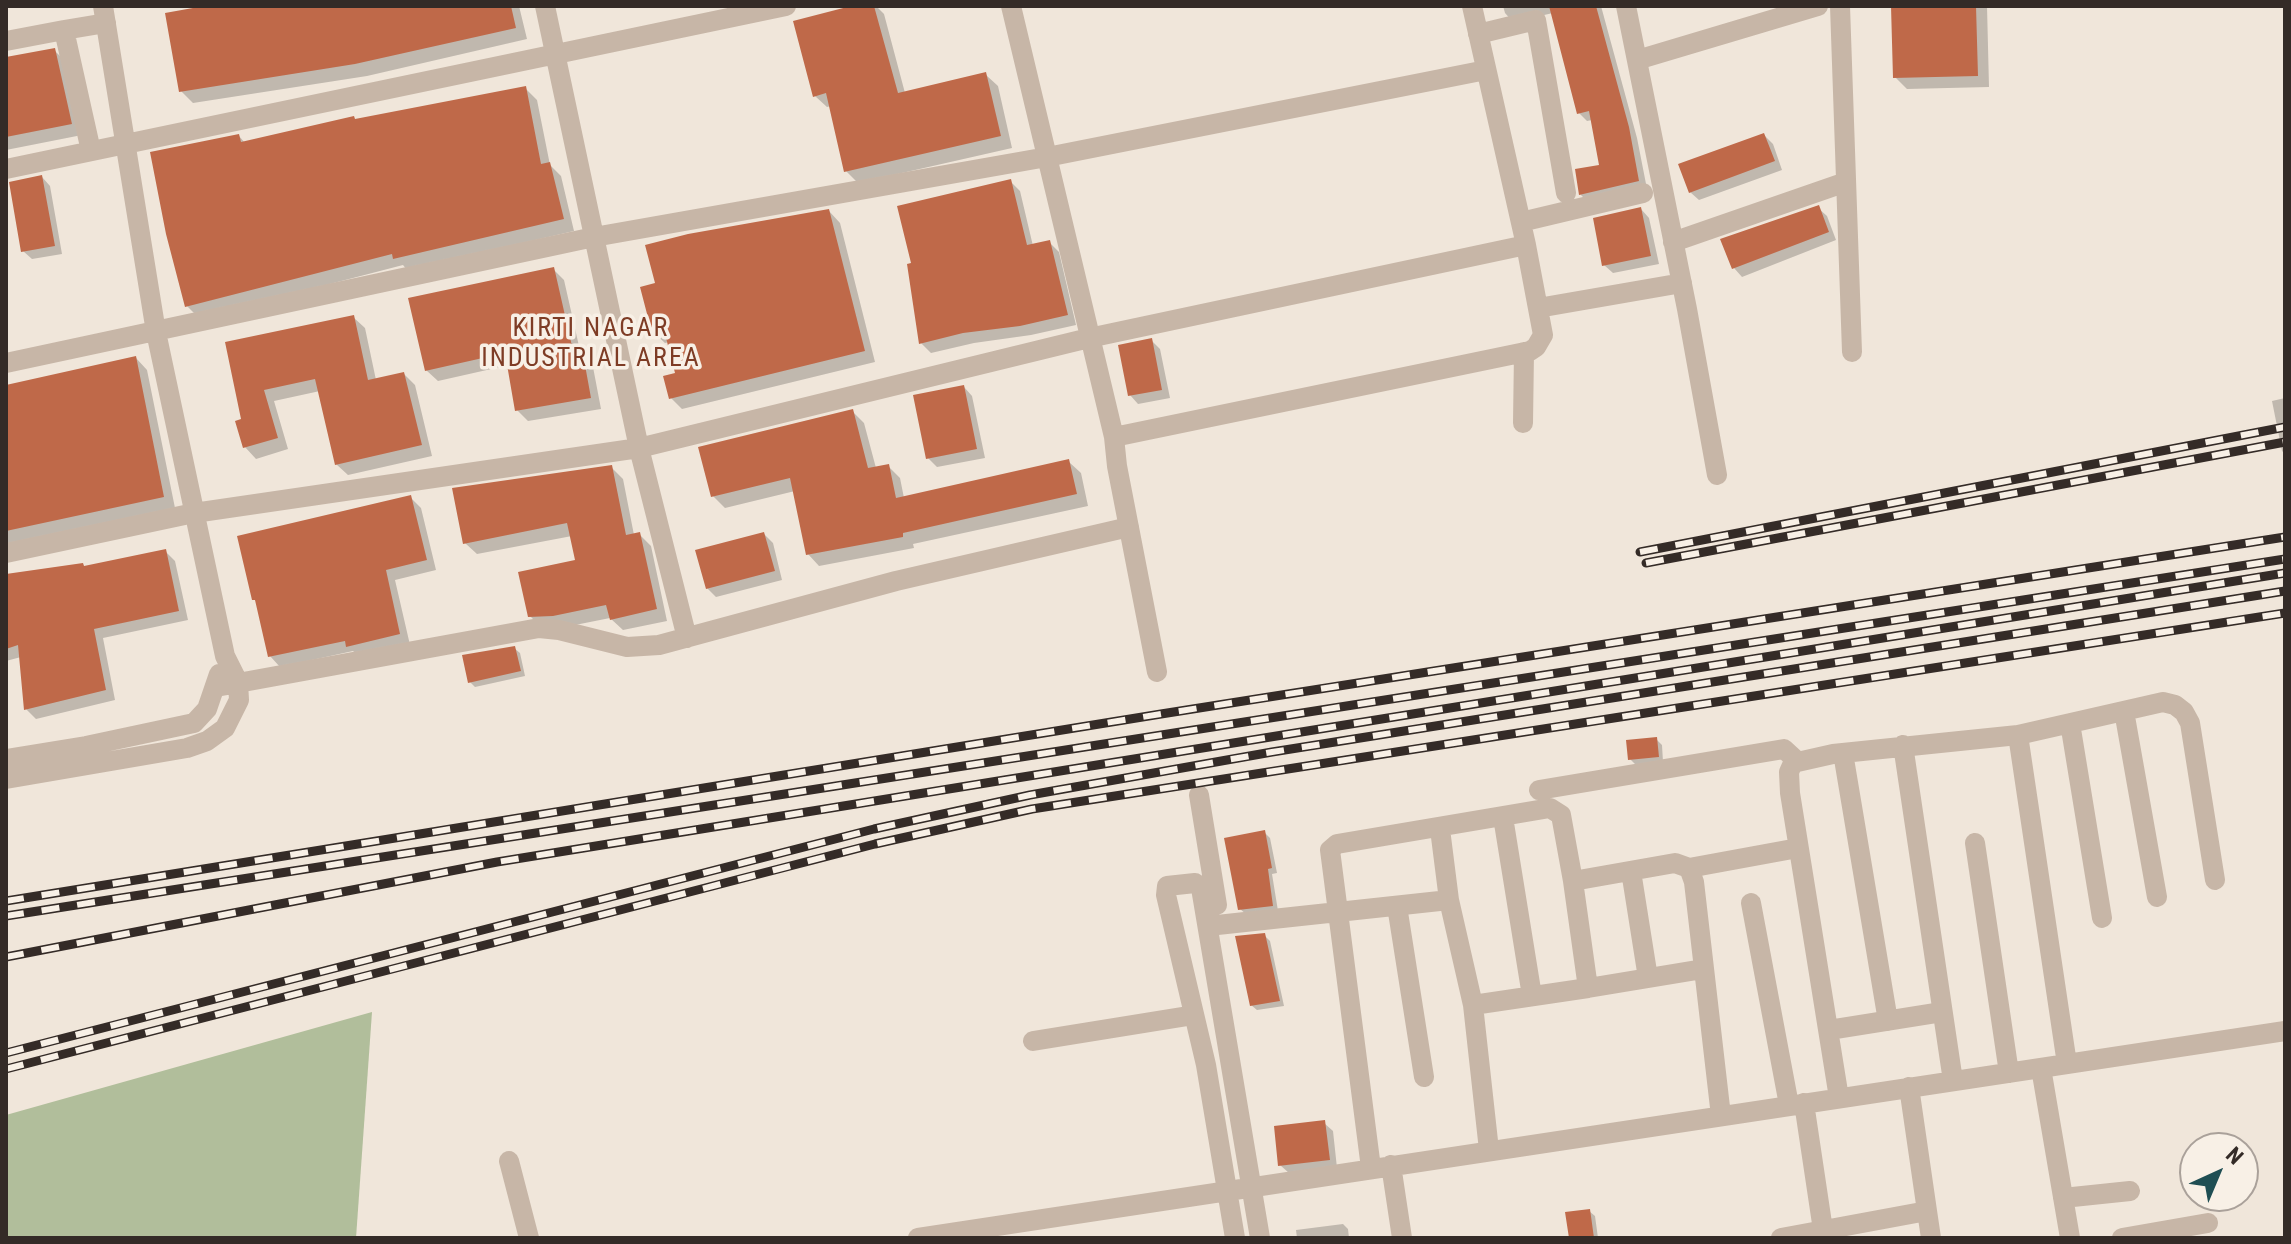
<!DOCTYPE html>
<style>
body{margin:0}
#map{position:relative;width:2291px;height:1244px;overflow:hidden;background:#f0e6da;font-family:"Roboto Condensed",sans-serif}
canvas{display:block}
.frame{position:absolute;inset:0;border:8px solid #342b27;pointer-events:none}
.north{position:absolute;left:2179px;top:1132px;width:80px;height:80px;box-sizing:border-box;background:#f8f0e6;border:2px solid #aaa19a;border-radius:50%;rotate:44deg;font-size:22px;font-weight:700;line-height:32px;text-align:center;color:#342b27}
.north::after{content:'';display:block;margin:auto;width:28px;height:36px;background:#1f4e53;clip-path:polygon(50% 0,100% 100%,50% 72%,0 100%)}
</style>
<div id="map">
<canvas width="2291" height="1244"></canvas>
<div class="frame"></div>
<div class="north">N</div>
</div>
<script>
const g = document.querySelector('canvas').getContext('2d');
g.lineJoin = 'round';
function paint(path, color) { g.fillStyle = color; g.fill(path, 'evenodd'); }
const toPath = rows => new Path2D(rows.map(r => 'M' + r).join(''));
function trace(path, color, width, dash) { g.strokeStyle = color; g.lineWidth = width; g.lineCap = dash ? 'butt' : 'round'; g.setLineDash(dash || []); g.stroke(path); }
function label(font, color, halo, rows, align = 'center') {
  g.font = font + ' "Roboto Condensed",sans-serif'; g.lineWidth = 7; g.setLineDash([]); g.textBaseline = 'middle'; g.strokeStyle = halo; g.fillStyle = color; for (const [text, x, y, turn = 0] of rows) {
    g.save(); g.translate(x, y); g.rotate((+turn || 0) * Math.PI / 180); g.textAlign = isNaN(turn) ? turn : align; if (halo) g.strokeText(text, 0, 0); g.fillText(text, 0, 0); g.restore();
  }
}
paint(toPath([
 [372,1012,356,1238,6,1238,6,1115]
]), '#b1be9b');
paint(toPath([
 [216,6,519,6,527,39,367,76,193,103,181,91],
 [859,6,876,6,884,14,905,93,986,75,998,86,1012,148,858,183,846,171,831,106,827,107,815,96],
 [1503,6,1601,6,1637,138,1647,189,1589,203,1580,194,1602,166,1592,120,1587,121,1579,113,1553,13,1513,22,1505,13],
 [1893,6,1987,6,1989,87,1907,89,1895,77],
 [54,50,66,62,82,135,6,150,6,59],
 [525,88,537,100,550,165,561,176,574,231,407,270,403,265,199,318,187,306,239,136,245,143],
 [1764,135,1773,144,1782,170,1699,200,1690,192],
 [42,177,50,186,62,254,32,259,23,251],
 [1010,181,1020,191,1033,246,1049,242,1059,252,1076,325,1031,335,974,343,931,353,921,343],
 [1818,208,1827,216,1836,240,1742,277,1734,268],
 [1641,209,1649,218,1659,264,1613,273,1604,265],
 [829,211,840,223,875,362,682,409,670,397,677,375,669,342,665,343,653,332],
 [553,269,564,280,581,355,593,367,601,409,528,421,517,410,509,365,438,381,426,370],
 [353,317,365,328,376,380,404,374,415,385,432,456,348,475,336,464,320,391,274,401,288,449,256,459,245,447,244,421,227,344],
 [1151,340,1160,349,1170,398,1138,404,1130,395],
 [136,358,147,370,175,508,6,544,6,387],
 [964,387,972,396,985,458,937,467,928,458],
 [2285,398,2285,454,2282,451,2272,401],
 [852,411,864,423,876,468,888,466,900,478,904,498,1069,462,1081,473,1088,506,913,544,914,548,819,566,808,554,795,491,725,508,713,496],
 [611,467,623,479,634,535,639,534,651,546,667,621,623,630,610,618,565,627,542,628,530,616,578,561,572,536,477,554,465,543],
 [411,498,421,508,436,570,395,580,410,645,359,656,353,651,280,667,270,656,258,604,254,599],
 [764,534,773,543,782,580,716,597,707,588],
 [165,551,175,561,188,620,103,638,115,700,36,719,26,709,21,657,6,661,6,576,83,565,86,568],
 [514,648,520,653,525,676,475,687,470,682],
 [1656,739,1662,745,1663,762,1636,765,1630,759],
 [1264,832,1270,838,1277,873,1272,874,1278,911,1246,914,1240,909],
 [1264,935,1270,941,1284,1006,1257,1010,1251,1005],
 [1324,1123,1333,1131,1337,1168,1289,1173,1280,1165],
 [1589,1211,1595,1216,1598,1238,1571,1238],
 [1343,1224,1348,1229,1349,1238,1297,1238,1296,1230]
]), '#0003');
paint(toPath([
 [204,6,511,6,516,28,355,64,179,92,165,13],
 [851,6,874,6,898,93,986,72,1001,136,844,172,826,93,813,97,793,21],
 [1549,6,1596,6,1629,127,1639,181,1579,195,1575,169,1599,165,1589,111,1577,114],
 [1891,6,1976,6,1978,76,1893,78],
 [55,48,72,124,6,137,6,57],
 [526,86,541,164,550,162,564,219,393,259,392,254,185,307,166,234,150,152,239,134,241,142,354,116,355,119],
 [1764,133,1775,161,1689,193,1678,164],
 [42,175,55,246,21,252,9,182],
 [1011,179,1027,245,1050,240,1068,315,1020,326,963,333,919,344,907,264,911,263,897,206],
 [1819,205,1829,232,1732,269,1720,239],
 [1641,207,1651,256,1602,266,1593,218],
 [829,209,865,351,669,399,663,376,675,373,664,330,652,333,640,287,655,283,645,245,688,234],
 [554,267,574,355,583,354,591,398,515,411,505,353,425,371,408,298],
 [354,315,368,380,404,372,422,445,335,465,315,379,264,390,278,438,243,448,235,421,241,419,225,342],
 [1152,338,1162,390,1128,396,1118,345],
 [136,356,164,497,6,531,6,385],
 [964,385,977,449,926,459,913,395],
 [853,409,868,468,889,464,896,498,1069,459,1077,494,903,533,903,537,806,555,790,478,711,497,698,447],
 [612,465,626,535,640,532,657,609,610,620,606,605,553,616,528,617,518,572,575,560,567,523,463,544,452,488],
 [411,495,427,560,386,570,400,634,346,647,345,641,268,657,255,600,252,600,237,536],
 [764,532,775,571,706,589,695,550],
 [166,549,179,611,94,629,106,690,24,710,18,645,6,649,6,574,83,563,84,566],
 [515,646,521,671,468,683,462,655],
 [1657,737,1659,757,1628,760,1626,740],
 [1265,830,1272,868,1268,869,1273,906,1238,910,1224,838],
 [1265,933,1280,1001,1250,1006,1235,936],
 [1325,1120,1330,1160,1278,1166,1274,1126],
 [1590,1209,1594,1238,1569,1238,1565,1212]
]), '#bf6949');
trace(toPath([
 [545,6,639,448,687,638],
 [1011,6,1114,437,1530,351,1536,347,1543,335,1526,245,1472,6],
 [1626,6,1687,309,1717,475],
 [1840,6,1852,352],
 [64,30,106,23],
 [1478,34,1536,20,1566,193],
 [6,41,64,30,91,151],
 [1637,60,1818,6],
 [6,169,786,6],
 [1521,222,1643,193],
 [1673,242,1846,182],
 [1538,308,1682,283],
 [6,363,594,237,1047,157,1486,70],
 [1523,423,1524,352],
 [1114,437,1117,466,1157,672],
 [6,553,194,513,639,448,1089,338,1526,245],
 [216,687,539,628,559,630,627,647,659,645,896,581,1129,527],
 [2124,711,2157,897],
 [2070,723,2102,918],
 [2018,735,2163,702,2175,705,2184,712,2190,723,2215,880],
 [1903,745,1953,1081],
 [1843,753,1888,1021],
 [6,759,86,746,194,723,207,709,219,674],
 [6,779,187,748,207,741,225,728,239,700,238,682,225,656,156,332,103,6],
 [1539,790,1784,749,1797,761],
 [1199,795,1217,905],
 [1503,817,1532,996],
 [1975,843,2009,1073],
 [1689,868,1798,848],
 [1631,871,1648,978],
 [1449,900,1473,1005],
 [1751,903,1789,1105],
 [1397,906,1424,1077],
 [1208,926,1449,900,1440,829],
 [1588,988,1703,969],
 [1829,1030,1942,1012],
 [1033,1041,1194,1015],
 [2041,1068,2070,1238],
 [1839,1098,1790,793,1789,772,1793,763,1833,754,2018,735,2067,1064],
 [1804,1103,1823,1230],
 [1489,1150,1473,1005,1588,988,1573,881],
 [509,1161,529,1238],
 [1391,1165,1402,1238],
 [1371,1168,1330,850,1337,844,1550,808,1561,815,1573,881,1675,863,1689,868,1694,882,1721,1116],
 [2063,1198,2130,1191],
 [1927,1211,1931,1238],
 [918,1238,2285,1031],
 [1235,1238,1206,1065,1166,895,1167,886,1195,883,1201,888,1260,1238],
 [1781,1238,1927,1211,1909,1087],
 [2122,1238,2208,1223]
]), '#c7b6a7', 20);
const rail = toPath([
 [1640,552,2285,427],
 [1646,563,2285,442],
 [6,901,1161,714,2285,537],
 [6,916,2285,559],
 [6,957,497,862,2285,573],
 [6,1053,874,829,1030,795,1272,752,2285,591],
 [6,1069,875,844,1032,809,2285,613]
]);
trace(rail, '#342b27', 9);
trace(rail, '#f8f0e6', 6, [18]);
g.letterSpacing = '2px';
label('26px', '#7e3c25', '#f8f0e6', [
 ["KIRTI NAGAR",591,329],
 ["INDUSTRIAL AREA",591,359]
]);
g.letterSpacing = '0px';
</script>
